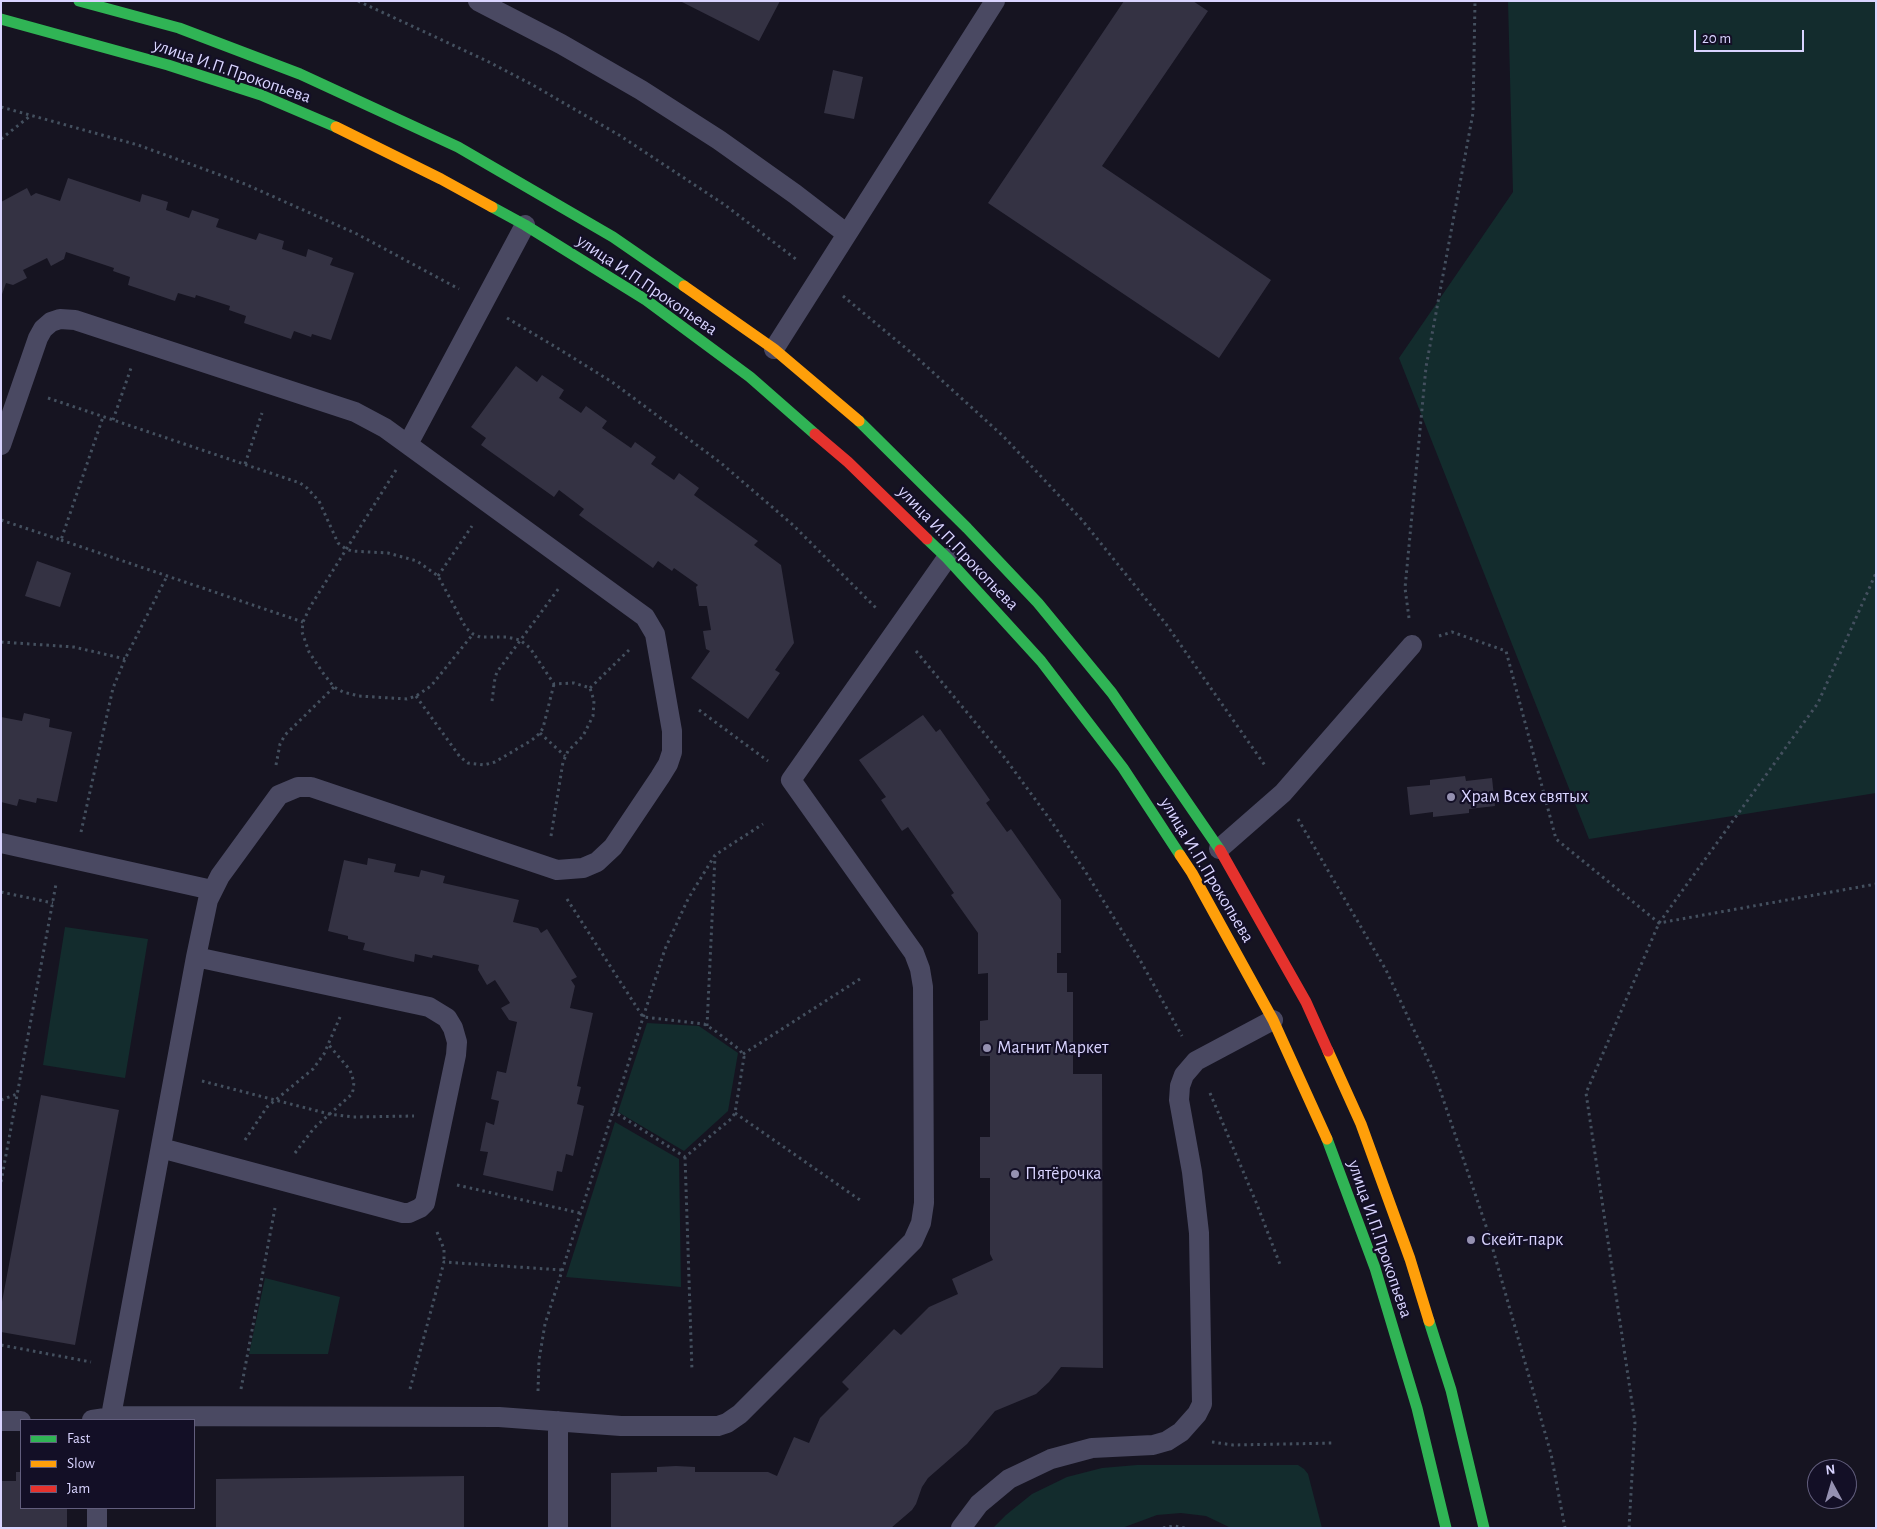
<!DOCTYPE html>
<meta charset="utf-8">
<style>
body{margin:0}
#map{position:relative;width:1877px;height:1529px;overflow:hidden;background:#161421;font-family:"Alegreya Sans",sans-serif}
canvas{display:block}
.frame{position:absolute;inset:0;border:2px solid #d9d4ff;pointer-events:none}
.legend{position:absolute;left:20px;top:1419px;width:175px;height:90px;box-sizing:border-box;background:#130f26;border:1px solid #625e7d;margin:0;padding:6px 9px;list-style:none;font-size:15px;color:#d9d4ff}
.legend li{display:flex;align-items:center;gap:10px;height:25px}
.legend b{width:25px;border:1px solid #625e7d}
.north{position:absolute;left:1807px;top:1459px;width:50px;height:50px;box-sizing:border-box;background:#130f26;border:1px solid #625e7d;border-radius:50%;rotate:354deg;font-size:14px;font-weight:700;line-height:20px;text-align:center;color:#d9d4ff}
.north::after{content:'';display:block;margin:auto;width:18px;height:22px;background:#9591b1;clip-path:polygon(50% 0,100% 100%,50% 72%,0 100%)}
.scale{position:absolute;left:1694px;top:30px;width:110px;height:22px;box-sizing:border-box;border:2px solid #d9d4ff;border-top:0;padding-left:6px;font-size:15px;line-height:18px;white-space:nowrap;color:#d9d4ff;-webkit-text-stroke:4px #130f26;paint-order:stroke}
</style>
<div id="map">
<canvas width="1877" height="1529"></canvas>
<div class="frame"></div>
<ul class="legend">
<li><b style="height:6px;background:#30b455"></b>Fast</li>
<li><b style="height:6px;background:#ff9f0a"></b>Slow</li>
<li><b style="height:6px;background:#e5322d"></b>Jam</li>
</ul>
<div class="north">N</div>
<div class="scale">20 m</div>
</div>
<script>
const g = document.querySelector('canvas').getContext('2d');
g.lineJoin = 'round';
function paint(path, color) { g.fillStyle = color; g.fill(path, 'evenodd'); }
const toPath = rows => new Path2D(rows.map(r => 'M' + r).join(''));
function trace(path, color, width, dash) { g.strokeStyle = color; g.lineWidth = width; g.lineCap = dash ? 'butt' : 'round'; g.setLineDash(dash || []); g.stroke(path); }
function label(font, color, halo, rows, align = 'center') {
  g.font = font + ' "Alegreya Sans",sans-serif'; g.lineWidth = 4.5; g.setLineDash([]); g.textBaseline = 'middle'; g.strokeStyle = halo; g.fillStyle = color; for (const [text, x, y, turn = 0] of rows) {
    g.save(); g.translate(x, y); g.rotate((+turn || 0) * Math.PI / 180); g.textAlign = isNaN(turn) ? turn : align; if (halo) g.strokeText(text, 0, 0); g.fillText(text, 0, 0); g.restore();
  }
}
paint(toPath([
 [1508,1,1876,1,1876,793,1589,839,1399,358,1513,192],
 [65,927,148,939,125,1078,43,1065],
 [647,1023,699,1026,738,1053,728,1111,684,1151,618,1112],
 [615,1122,679,1159,681,1287,566,1277],
 [265,1278,340,1297,328,1354,249,1354],
 [1137,1465,1298,1465,1304,1469,1308,1474,1322,1528,1231,1528,1206,1516,1181,1513,1157,1515,1122,1528,993,1528,1006,1515,1032,1494,1067,1477,1102,1468]
]), '#132c2d');
paint(toPath([
 [680,1,780,1,759,41],
 [1124,1,1193,1,1208,11,1102,166,1271,280,1219,358,988,203],
 [833,70,863,77,854,119,824,113],
 [68,178,140,202,142,194,168,202,166,210,189,218,192,210,219,219,216,227,256,240,259,233,284,241,282,249,306,257,308,249,333,258,330,265,354,273,331,340,312,334,311,337,294,331,291,339,244,323,246,316,229,310,230,306,196,295,195,298,178,293,175,301,128,285,130,277,113,271,114,268,66,252,64,259,51,266,47,258,23,270,27,278,13,285,6,283,1,297,1,202,27,188,31,196,36,193,60,201],
 [516,366,537,382,542,375,564,390,559,398,581,413,586,406,607,421,602,428,631,448,635,442,656,457,651,464,674,480,679,473,699,488,694,495,758,541,754,545,781,565,794,643,775,670,780,673,748,719,691,678,710,651,706,649,703,631,711,630,707,606,699,606,696,587,698,585,674,568,672,571,658,561,653,568,579,515,584,509,559,490,554,497,481,445,486,438,471,427],
 [37,561,71,573,60,607,25,596],
 [24,713,50,719,49,727,72,732,57,802,37,798,36,803,19,799,17,806,1,802,1,717,22,721],
 [923,715,936,732,940,729,990,800,986,803,1007,832,1011,829,1061,900,1061,953,1057,953,1057,973,1067,973,1067,992,1073,992,1073,1074,1102,1074,1103,1368,1061,1367,1049,1382,1036,1394,995,1411,967,1444,928,1478,922,1487,916,1504,912,1510,891,1528,611,1528,611,1473,657,1472,657,1467,676,1466,695,1467,695,1472,768,1472,777,1476,794,1437,809,1443,820,1418,849,1389,842,1382,894,1329,901,1335,929,1307,958,1294,952,1279,993,1260,990,1254,990,1178,980,1178,980,1137,990,1137,990,1056,980,1056,980,1021,988,1020,988,973,978,974,978,933,951,895,954,893,908,827,902,831,881,800,886,797,859,760],
 [1465,776,1466,781,1492,778,1495,806,1469,809,1469,813,1433,817,1433,812,1410,815,1407,787,1430,785,1430,780],
 [368,858,396,864,394,872,419,877,421,870,445,876,443,883,519,900,513,922,538,928,541,933,547,929,577,977,571,980,575,986,570,1008,593,1013,577,1086,581,1087,577,1104,584,1106,573,1156,566,1154,562,1172,557,1171,553,1191,483,1175,488,1152,480,1151,486,1122,494,1125,499,1101,491,1099,497,1071,506,1073,517,1022,509,1020,501,1008,510,1003,495,980,487,985,478,970,479,965,433,955,432,958,415,954,414,962,388,956,363,950,365,943,348,939,348,936,328,931,344,860,367,865],
 [41,1095,119,1110,75,1345,1,1332,1,1307],
 [16,1472,21,1472,21,1508,67,1508,67,1528,1,1528,1,1481,16,1481],
 [464,1476,464,1528,216,1528,216,1479]
]), '#343243');
trace(toPath([
 [358,1,487,61,531,84,619,135,725,205,797,260],
 [1,107,138,145,245,184,357,234,459,289],
 [1,139,30,116],
 [843,296,914,355,1003,436,1082,520,1166,624,1266,767],
 [507,318,559,349,612,382,721,463,793,525,876,608],
 [48,398,300,483,307,488,319,501,338,543,346,549,352,551,388,553,417,561,438,576,466,628,473,634,480,637,507,637,520,640,530,648,554,684,574,683,590,688,594,701,593,716,583,736,568,751,563,762,551,836],
 [113,420,131,368],
 [245,464,262,413],
 [396,470,310,607,303,622,302,632,309,652,323,673,334,687,343,692,359,696,407,699,416,696,431,686,473,634],
 [1,520,61,540,103,417],
 [61,540,303,622],
 [438,576,472,526],
 [1409,618,1405,588,1426,367,1473,113,1475,1],
 [1439,636,1452,632,1506,651,1556,839,1659,923,1876,884],
 [1,642,74,647,125,659],
 [916,651,1004,757,1049,818,1085,871,1140,960,1182,1036],
 [590,688,629,650],
 [416,696,460,757,468,763,484,765,495,762,532,740,540,733,543,728,554,684],
 [492,701,495,678,497,672,559,588],
 [699,710,768,761],
 [540,733,565,756],
 [276,765,280,744,285,735,334,687],
 [1298,819,1386,970,1435,1075,1488,1232,1551,1454,1565,1528],
 [81,832,113,688,125,659,167,576],
 [1,892,53,903],
 [567,899,643,1017,704,1024,714,1030,740,1050,744,1057,735,1113,731,1119,685,1157,613,1111],
 [707,1026,715,856],
 [743,1054,863,977],
 [202,1081,329,1114,353,1117,414,1116],
 [1210,1093,1256,1202,1281,1267],
 [1,1100,17,1094],
 [735,1113,860,1200],
 [245,1140,267,1107,313,1069,324,1054,340,1017],
 [295,1153,314,1128,352,1094,353,1090,354,1082,350,1070,328,1044],
 [685,1157,692,1371],
 [1,1182,56,884],
 [457,1185,580,1213],
 [437,1232,444,1249,444,1262],
 [1,1345,91,1362],
 [241,1389,275,1208],
 [410,1389,444,1262,562,1270],
 [538,1391,539,1360,545,1324,665,949,688,899,715,855,763,824],
 [1212,1442,1233,1445,1335,1443],
 [1163,1528,1174,1526,1185,1528],
 [1629,1528,1635,1423,1586,1093,1659,923,1818,703,1876,573]
]), '#44505f', 3, [2.5, 4]);
trace(toPath([
 [478,1,561,44,641,90,719,140,795,194,847,234],
 [774,349,995,1],
 [408,444,525,225],
 [1,445,38,338,43,329,51,322,60,319,75,320,355,412,385,428,645,617,655,634,672,731,672,752,668,764,660,777,613,847,597,862,583,868,557,870,311,787,298,787,279,795,220,876,208,900,196,957,111,1416],
 [1,843,212,890],
 [1219,849,1283,793,1412,645],
 [161,1148,403,1213,409,1213,420,1208,425,1203,456,1055,457,1042,453,1028,447,1018,429,1007,196,957],
 [92,1420,119,1416,499,1417,621,1426,718,1426,727,1423,740,1414,913,1241,921,1223,924,1203,923,987,920,969,914,953,791,780,947,558],
 [1,1421,21,1421],
 [558,1421,558,1528],
 [97,1528,97,1508],
 [961,1528,979,1504,1009,1479,1051,1459,1092,1448,1153,1445,1167,1441,1181,1432,1197,1414,1202,1404,1199,1233,1192,1172,1179,1100,1180,1086,1184,1075,1196,1061,1273,1020]
]), '#4a4962', 20);
trace(toPath([
 [79,1,179,28,300,74,458,147,613,237,684,286],
 [1,19,168,65,261,95,336,127],
 [492,207,525,225,646,300,750,377,815,434],
 [859,421,967,528,1038,603,1112,693,1220,850],
 [927,539,947,558,1041,661,1123,768,1180,855],
 [1327,1139,1375,1268,1417,1408,1446,1528],
 [1429,1321,1451,1390,1484,1528]
]), '#30b455', 11);
trace(toPath([
 [336,127,441,179,492,207],
 [684,286,774,349,859,421],
 [1180,855,1192,873,1273,1020,1327,1139],
 [1328,1051,1361,1124,1410,1259,1429,1321]
]), '#ff9f0a', 11);
trace(toPath([
 [815,434,848,462,927,539],
 [1220,850,1306,1002,1328,1051]
]), '#e5322d', 11);
for (const [x, y, r, color] of [
 [1451,797,5,"#9591b1"],
 [987,1048,5,"#9591b1"],
 [1015,1174,5,"#9591b1"],
 [1471,1240,5,"#9591b1"]
]) { const dot = new Path2D(); dot.arc(x, y, r, 0, 2 * Math.PI); g.fillStyle = color; g.fill(dot); trace(dot, '#130f26', 2); }
label('18px', '#d9d4ff', '#130f26', [
 ["улица И.П.Прокопьева",232,71,19],
 ["улица И.П.Прокопьева",647,285,34],
 ["улица И.П.Прокопьева",958,548,46],
 ["улица И.П.Прокопьева",1207,870,59],
 ["улица И.П.Прокопьева",1380,1239,71]
]);
label('18px', '#d9d4ff', '#130f26', [
 ["Храм Всех святых",1461,797],
 ["Магнит Маркет",997,1048],
 ["Пятёрочка",1025,1174],
 ["Скейт-парк",1481,1240]
], 'left');
</script>
